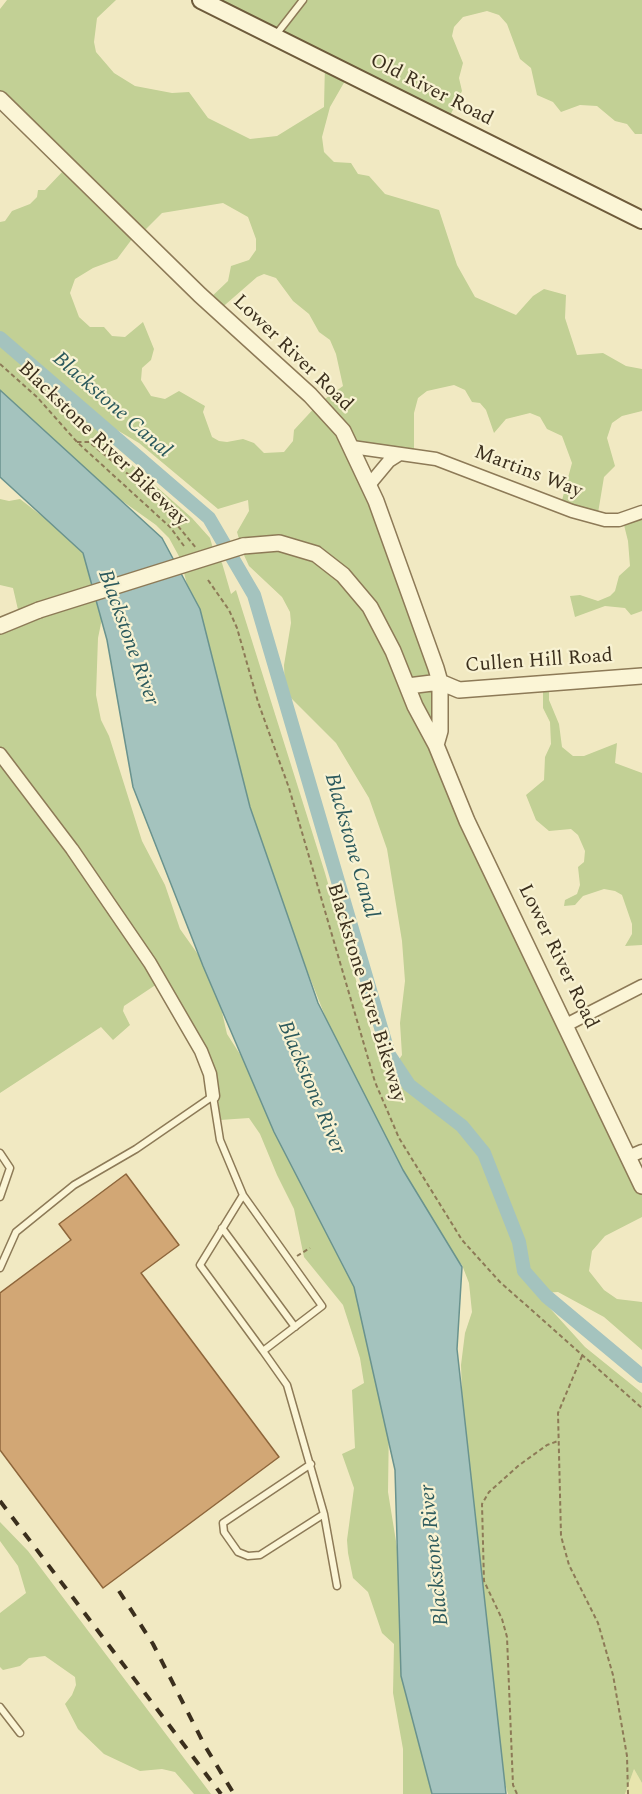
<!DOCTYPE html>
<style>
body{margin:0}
canvas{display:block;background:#f1e9c2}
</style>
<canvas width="642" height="1794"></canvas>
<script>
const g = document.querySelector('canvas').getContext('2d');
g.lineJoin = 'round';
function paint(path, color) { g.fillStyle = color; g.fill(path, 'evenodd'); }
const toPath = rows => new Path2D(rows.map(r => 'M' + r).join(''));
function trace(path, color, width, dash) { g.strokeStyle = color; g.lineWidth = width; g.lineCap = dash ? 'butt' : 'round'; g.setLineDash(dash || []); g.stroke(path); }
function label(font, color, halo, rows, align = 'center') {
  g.font = font + ' Spectral,serif'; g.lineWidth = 4.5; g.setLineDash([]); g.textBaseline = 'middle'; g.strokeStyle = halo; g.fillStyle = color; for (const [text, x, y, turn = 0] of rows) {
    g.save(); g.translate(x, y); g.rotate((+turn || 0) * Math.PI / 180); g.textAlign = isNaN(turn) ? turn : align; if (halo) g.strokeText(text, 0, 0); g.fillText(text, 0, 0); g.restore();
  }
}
paint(toPath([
 [634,1769,642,1783,642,1794,625,1794]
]), '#e8e5ae');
paint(toPath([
 [7,0,116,0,97,18,94,42,96,52,114,73,135,86,172,93,189,92,208,118,250,139,277,136,324,107,325,63,211,0,642,0,642,134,635,134,627,124,615,121,597,106,580,105,561,112,553,102,537,95,531,68,520,59,507,24,499,15,487,11,463,17,454,27,452,36,463,63,459,78,462,91,447,122,349,74,330,107,322,137,324,152,334,162,351,163,358,174,369,176,385,194,439,210,457,265,475,297,516,315,533,296,544,289,566,295,565,318,577,355,603,353,626,366,642,369,642,411,622,416,612,423,607,438,615,466,604,477,598,513,561,504,572,463,562,436,547,429,540,417,530,413,506,419,494,433,486,410,480,403,472,402,465,390,454,385,427,391,418,398,414,413,414,451,389,452,359,458,435,686,436,738,642,1182,642,1217,605,1236,592,1251,589,1271,604,1290,617,1299,642,1302,642,1350,604,1317,558,1292,542,1293,546,1304,585,1347,642,1393,642,1783,634,1769,625,1794,508,1794,498,1759,465,1476,461,1365,465,1333,472,1312,469,1283,462,1265,430,1227,345,1073,325,1016,237,792,181,560,169,538,156,525,104,488,0,390,0,222,5,221,12,211,30,204,37,197,38,190,45,190,64,170,0,98,0,9],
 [223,203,248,217,256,239,256,250,249,260,231,266,228,281,207,301,218,311,257,277,264,274,276,278,293,301,309,314,319,332,330,340,336,354,343,386,318,404,294,430,293,441,284,452,264,453,254,443,243,439,227,442,219,441,212,437,203,412,205,406,179,391,165,399,151,396,141,380,142,368,151,360,154,349,143,322,125,337,112,336,104,327,90,327,79,317,70,293,75,279,93,268,117,259,135,235,142,233,162,213],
 [107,428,117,430,139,443,218,509,248,500,249,511,237,532,243,553,249,566,282,597,290,612,291,623,284,665,285,692,336,743,369,798,387,849,402,941,405,981,400,1023,402,1055,398,1061,388,1061,373,1039,325,873,236,590,231,594,222,563,214,552,210,538,192,518,114,449,107,436],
 [0,499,9,501,20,499,78,544,100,587,104,609,98,638,96,695,101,720,109,736,142,841,165,885,180,929,214,977,227,1034,261,1087,337,1222,389,1422,388,1492,437,1794,403,1794,403,1749,393,1693,394,1644,382,1633,368,1592,353,1578,348,1553,347,1540,354,1488,342,1454,355,1448,352,1390,364,1383,360,1358,343,1305,304,1257,294,1209,277,1175,260,1134,249,1118,220,1120,218,1098,201,1053,160,982,124,1006,123,1011,130,1025,113,1040,101,1027,0,1093,0,624,19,614,13,588,0,585],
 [642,507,642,611,631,615,625,608,605,606,575,617,570,596,580,595,598,601,610,596,615,591,619,576,630,566,628,541,621,513],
 [543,682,549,683,549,700,559,724,562,747,573,756,584,756,617,743,615,763,642,773,642,945,625,946,632,934,632,924,622,895,615,891,604,889,583,896,575,905,564,906,565,900,577,894,580,885,578,867,584,862,585,851,578,835,571,829,549,831,536,820,526,795,544,780,545,757,551,744,550,722,543,708],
 [0,1522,28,1551,211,1794,194,1794,175,1772,162,1769,140,1771,104,1754,78,1729,65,1704,72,1695,76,1685,75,1677,45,1656,29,1658,20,1666,3,1670,0,1667,0,1613,26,1593,18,1566,0,1541]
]), '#c2d095');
const water = toPath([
 [0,390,162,538,200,609,250,807,318,1003,403,1170,462,1267,457,1349,506,1794,432,1794,401,1676,395,1470,354,1287,274,1132,203,966,133,787,107,640,83,553,0,477,0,390]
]);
paint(water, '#a4c3be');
trace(water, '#6a938e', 1.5);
trace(toPath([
 [0,338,209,518,254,595,389,1055,409,1085,462,1126,484,1153,519,1242,524,1271,546,1296,642,1376]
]), '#a4c3be', 14);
const building = toPath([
 [126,1174,179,1245,141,1273,279,1457,103,1588,0,1450,0,1293,71,1240,59,1224,126,1174]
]);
paint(building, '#d2a775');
trace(building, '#8e663b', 1.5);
const service = toPath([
 [275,36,303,0],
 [0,1153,10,1168,0,1197],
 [222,1228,295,1327],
 [0,1268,16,1232,74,1185,136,1149,213,1096,220,1140,243,1195,200,1265,263,1351,322,1306,243,1195],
 [263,1351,287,1385,324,1514,337,1586],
 [311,1464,223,1523,224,1532,238,1552,248,1556,260,1555,324,1514],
 [0,1707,20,1733]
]);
const minor = toPath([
 [352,447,436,459,572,511,605,520,619,520,642,512],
 [369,485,389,461,400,454],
 [0,754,72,849,150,963,201,1051,210,1074,213,1096],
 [566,1025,642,986],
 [628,1157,642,1151]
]);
const tertiary = toPath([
 [0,99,200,295,310,395,343,431,376,501,436,668,440,682,440,731,436,745],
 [243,546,279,543,316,554,343,575,370,607,393,651,415,706,436,745,467,821,642,1186],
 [0,626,39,610],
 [408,686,440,682,459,690,642,676]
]);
const secondary = toPath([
 [201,0,642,220]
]);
trace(service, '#8d7a57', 9);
trace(minor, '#8d7a57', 15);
trace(tertiary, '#8d7a57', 18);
trace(secondary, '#6e5b3b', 20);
trace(toPath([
 [0,364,37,397,77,442,170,527,184,546],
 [77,442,89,442,151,493,196,548],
 [208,580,229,610,237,628,258,702,289,788,375,1082,399,1138,462,1240,500,1282,642,1408],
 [297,1256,310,1248],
 [582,1356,558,1413,561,1536,569,1565,598,1623,613,1675,627,1756,628,1794],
 [517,1794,513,1785,507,1637,502,1619,484,1581,482,1504,489,1492,518,1466,547,1445,558,1441]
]), '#8d7a57', 2, [4.5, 3]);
trace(service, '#fbf5d6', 6);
trace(minor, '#fbf5d6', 12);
trace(tertiary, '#fbf5d6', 15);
trace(secondary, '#fbf5d6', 16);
trace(toPath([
 [0,1501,221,1794],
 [119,1591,153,1644,205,1746,234,1794]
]), '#3b2f1d', 4, [10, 10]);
const tertiaryBridge = toPath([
 [39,610,243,546]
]);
trace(tertiaryBridge, '#8d7a57', 18, []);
trace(tertiaryBridge, '#fbf5d6', 15);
label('20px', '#3b2f1d', '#f8f2d2', [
 ["Old River Road",431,91,27],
 ["Lower River Road",292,354,44],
 ["Blackstone River Bikeway",102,445,44],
 ["Martins Way",528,473,21],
 ["Cullen Hill Road",539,662,-4],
 ["Lower River Road",557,957,64],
 ["Blackstone River Bikeway",365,993,73]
]);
label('italic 21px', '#2b595c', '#f8f2d2', [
 ["Blackstone Canal",111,406,41],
 ["Blackstone River",127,638,70],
 ["Blackstone Canal",350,846,74],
 ["Blackstone River",310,1088,67],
 ["Blackstone River",436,1555,-96]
]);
</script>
